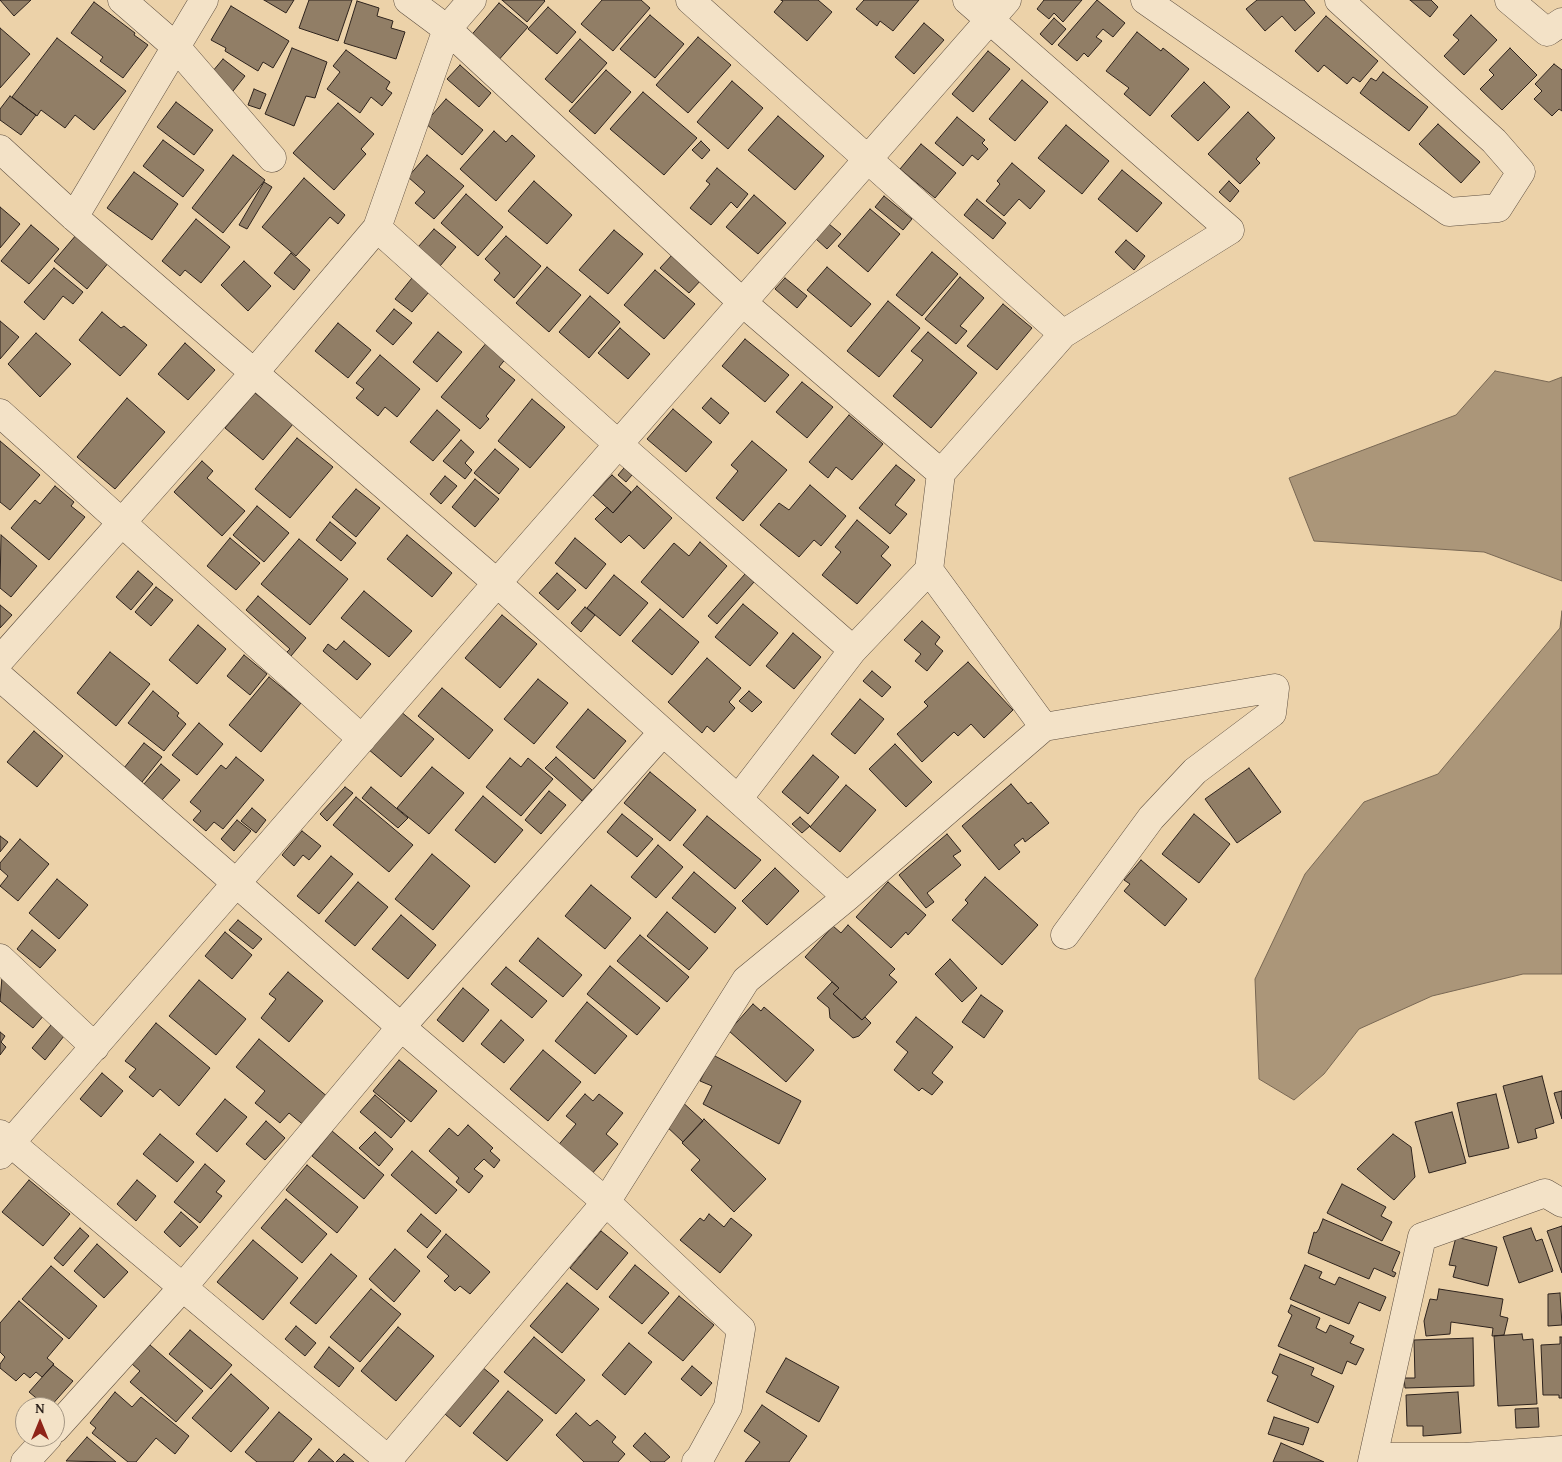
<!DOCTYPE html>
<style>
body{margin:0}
#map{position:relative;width:1562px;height:1462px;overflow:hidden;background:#ecd2a9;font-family:"Gentium Book Plus",serif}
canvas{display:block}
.north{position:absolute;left:15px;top:1397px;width:50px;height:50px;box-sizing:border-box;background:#f3e2c7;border:1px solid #a49683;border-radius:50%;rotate:0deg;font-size:14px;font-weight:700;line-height:20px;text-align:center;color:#2e231d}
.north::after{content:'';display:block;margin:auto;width:18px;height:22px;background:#8f2418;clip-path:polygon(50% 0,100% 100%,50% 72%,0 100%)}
</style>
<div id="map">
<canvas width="1562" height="1462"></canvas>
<div class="north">N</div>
</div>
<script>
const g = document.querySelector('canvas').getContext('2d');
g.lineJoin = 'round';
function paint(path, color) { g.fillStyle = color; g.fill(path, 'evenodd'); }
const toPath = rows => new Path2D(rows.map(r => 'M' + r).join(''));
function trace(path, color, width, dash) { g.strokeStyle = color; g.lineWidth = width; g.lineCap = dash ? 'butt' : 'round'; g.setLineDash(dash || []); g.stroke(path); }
const water = toPath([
 [1495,371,1549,382,1562,377,1562,581,1484,552,1314,541,1289,478,1456,415,1495,371],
 [1562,611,1562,974,1523,974,1432,996,1359,1029,1324,1074,1294,1100,1259,1079,1255,979,1305,874,1364,802,1438,774,1560,628,1562,611]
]);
paint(water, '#ab9679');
trace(water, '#796854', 1);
const building = toPath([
 [0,0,31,0,14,16,0,0],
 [264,0,294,0,286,13,264,0],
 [309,0,352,0,338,41,299,28,309,0],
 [502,0,544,0,545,1,527,22,502,0],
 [602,0,641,0,650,8,613,51,581,24,602,0],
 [781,0,818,0,832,12,807,41,774,12,783,1,781,0],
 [864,0,919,0,893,31,880,21,877,26,856,9,864,0],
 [1044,0,1082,0,1063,22,1054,13,1049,19,1037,9,1044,0],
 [1097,0,1125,23,1113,37,1103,29,1096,37,1102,41,1088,57,1084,53,1077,61,1058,45,1097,0],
 [1257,0,1304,0,1315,13,1295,31,1282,16,1265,31,1246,9,1257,0],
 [1410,0,1431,0,1438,7,1430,17,1410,0],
 [357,1,379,8,377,16,393,21,391,28,405,32,396,59,344,43,357,1],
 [94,2,135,33,134,35,148,45,123,78,100,61,103,57,71,33,94,2],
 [499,3,528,27,496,63,468,39,499,3],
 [231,6,289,41,273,68,263,62,258,71,225,51,226,48,211,40,231,6],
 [548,7,576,32,557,54,528,29,548,7],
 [650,15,684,44,655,78,620,49,650,15],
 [1471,15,1497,40,1464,75,1444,56,1459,40,1453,35,1471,15],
 [1326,16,1378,61,1360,82,1353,77,1347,84,1324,65,1318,72,1295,51,1326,16],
 [1054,18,1066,29,1052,45,1040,34,1054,18],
 [924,23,944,40,914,74,895,57,924,23],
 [0,28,30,54,0,88,0,28],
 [1137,32,1161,51,1163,48,1189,69,1150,116,1124,94,1129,88,1106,71,1137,32],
 [698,37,731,65,688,113,656,85,698,37],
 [57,38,126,91,94,130,75,115,65,128,41,110,37,116,12,97,57,38],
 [580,39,607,63,572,103,545,79,580,39],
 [292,48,327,62,315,98,306,96,294,126,265,114,292,48],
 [1510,48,1537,75,1502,110,1480,89,1494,75,1489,70,1510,48],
 [346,50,390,82,386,89,392,93,382,106,371,97,360,113,327,89,340,72,333,66,346,50],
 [988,51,1010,69,973,112,952,94,988,51],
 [223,59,245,76,229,96,207,78,223,59],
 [1554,64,1562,70,1562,111,1559,109,1552,116,1534,99,1542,91,1535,84,1554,64],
 [460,65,491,93,479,107,447,79,460,65],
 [606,70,631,92,595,134,569,111,606,70],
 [1383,72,1428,107,1409,131,1360,93,1371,78,1376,81,1383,72],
 [1022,80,1048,102,1015,141,989,119,1022,80],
 [732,81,763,108,728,149,697,122,732,81],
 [1204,82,1230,107,1198,141,1171,116,1204,82],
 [254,89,266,94,260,109,248,105,254,89],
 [643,92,697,138,664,175,610,129,643,92],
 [10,96,36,115,21,135,0,120,0,109,10,96],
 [446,99,483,130,462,155,425,123,446,99],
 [176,102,213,130,194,155,157,127,176,102],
 [338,103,374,134,361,149,366,154,334,190,293,153,338,103],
 [1248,112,1275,138,1256,159,1260,163,1240,184,1208,154,1248,112],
 [778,116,824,156,795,190,748,150,778,116],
 [957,117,985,140,982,143,988,149,978,160,972,155,963,166,935,143,957,117],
 [1438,124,1480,162,1461,183,1419,144,1438,124],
 [1066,125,1109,161,1082,194,1038,158,1066,125],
 [494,131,506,142,512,135,535,156,496,201,460,169,494,131],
 [163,140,204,170,183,197,143,166,163,140],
 [701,141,710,150,702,159,692,150,701,141],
 [921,144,956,173,935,198,900,169,921,144],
 [233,155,265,180,223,233,192,208,233,155],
 [427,155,464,186,434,219,415,203,425,192,408,177,427,155],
 [1012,163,1045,191,1030,209,1019,199,1004,216,986,201,1000,184,997,181,1012,163],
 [717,168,748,194,737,208,731,202,711,225,690,208,710,184,706,181,717,168],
 [1122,170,1162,203,1137,232,1098,199,1122,170],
 [134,172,178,204,152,240,107,208,134,172],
 [304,178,345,215,338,224,330,217,296,256,262,227,304,178],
 [534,181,572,215,547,244,508,211,534,181],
 [1229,181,1239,191,1230,202,1219,192,1229,181],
 [264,182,272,187,247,229,239,225,264,182],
 [466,194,503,227,478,256,441,223,466,194],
 [754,195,786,223,758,254,726,227,754,195],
 [884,196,912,219,903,230,875,207,884,196],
 [977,199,1006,223,993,239,964,215,977,199],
 [0,207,20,224,0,248,0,207],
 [870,209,900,234,868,272,838,246,870,209],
 [196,219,230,247,201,283,185,270,180,276,162,261,196,219],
 [829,224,841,234,827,249,816,239,829,224],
 [31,225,59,249,29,284,1,261,31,225],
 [434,229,456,247,440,266,418,247,434,229],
 [614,230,643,254,608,294,579,270,614,230],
 [77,234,109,262,87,289,54,261,77,234],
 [506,236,541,266,514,298,494,280,500,273,485,259,506,236],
 [1126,240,1145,256,1134,270,1115,252,1126,240],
 [932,252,958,274,922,316,896,295,932,252],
 [291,253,310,270,294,290,274,273,291,253],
 [673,254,702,279,689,293,660,268,673,254],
 [244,261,271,286,248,311,221,285,244,261],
 [547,267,581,295,549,332,516,303,547,267],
 [827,267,871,304,851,327,807,290,827,267],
 [54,268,83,292,73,304,63,296,44,320,24,302,54,268],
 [655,270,695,304,664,339,624,305,655,270],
 [960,277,984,298,960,326,967,331,956,344,925,319,960,277],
 [412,278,429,292,412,312,395,299,412,278],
 [785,278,807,296,797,308,775,289,785,278],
 [590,296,620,322,589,358,559,332,590,296],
 [888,301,920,328,879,377,847,351,888,301],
 [1003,304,1032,328,997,370,967,346,1003,304],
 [394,309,412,323,393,345,376,331,394,309],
 [102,312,121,328,124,326,147,345,120,376,79,340,102,312],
 [0,321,19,337,0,359,0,321],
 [338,323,371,350,348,378,315,351,338,323],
 [620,328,650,354,628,379,598,353,620,328],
 [438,332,462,352,437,382,413,362,438,332],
 [928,332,977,373,931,428,893,396,923,360,911,351,928,332],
 [36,333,71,364,40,397,8,364,36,333],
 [745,339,789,375,765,402,722,366,745,339],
 [488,341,507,357,499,367,515,380,486,416,489,419,480,429,441,397,488,341],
 [185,343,215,370,188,400,158,374,185,343],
 [380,355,420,389,397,417,385,407,378,416,356,398,364,389,356,383,380,355],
 [802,382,833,407,807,438,776,412,802,382],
 [255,393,293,424,263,460,225,428,255,393],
 [127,398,165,432,115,489,77,457,127,398],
 [711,398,729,413,720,424,702,408,711,398],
 [532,399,565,427,530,468,498,441,532,399],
 [673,409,712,442,686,472,647,439,673,409],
 [437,410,460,430,433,461,410,442,437,410],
 [849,415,883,444,852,480,836,467,828,478,809,462,849,415],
 [297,438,333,467,290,518,255,489,297,438],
 [461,440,474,452,465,463,472,470,465,479,443,461,461,440],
 [0,441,40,475,10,510,0,502,0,441],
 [752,441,787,470,743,521,716,498,738,471,731,465,752,441],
 [495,449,519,469,499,494,474,473,495,449],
 [202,461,213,471,207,478,245,511,222,536,174,492,202,461],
 [896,465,915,480,895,505,907,514,890,534,859,508,896,465],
 [624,468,632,475,626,482,618,475,624,468],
 [612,475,631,492,613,513,593,495,612,475],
 [445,476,457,486,441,504,430,494,445,476],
 [475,479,499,499,475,527,452,507,475,479],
 [810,485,846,516,821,546,814,540,799,557,760,525,779,503,789,510,810,485],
 [55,486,74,502,71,506,85,517,49,560,11,528,35,500,40,504,55,486],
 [637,486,672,518,644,549,629,535,621,543,595,519,607,507,613,513,637,486],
 [356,489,380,508,356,537,332,517,356,489],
 [257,506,289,533,264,562,233,535,257,506],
 [857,520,889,547,881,556,891,565,857,604,822,575,841,552,835,547,857,520],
 [330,522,356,543,341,561,316,540,330,522],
 [1,535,37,566,11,597,0,588,1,535],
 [407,535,452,573,432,597,387,559,407,535],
 [230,538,260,563,236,590,207,566,230,538],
 [575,538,606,564,586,589,555,563,575,538],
 [299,539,348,579,310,625,261,584,299,539],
 [700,542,727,566,683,618,641,582,674,543,689,556,700,542],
 [138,571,153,584,131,610,116,597,138,571],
 [557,573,576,590,558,610,539,593,557,573],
 [745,574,754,582,717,624,708,616,745,574],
 [614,575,648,603,620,636,587,608,614,575],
 [156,587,173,600,151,626,135,612,156,587],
 [364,591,412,631,389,657,341,618,364,591],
 [258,596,306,638,291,656,287,652,290,649,246,610,258,596],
 [743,604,778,633,750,666,715,637,743,604],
 [0,605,12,615,0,628,0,605],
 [585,607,595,615,581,632,571,623,585,607],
 [660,609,699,642,672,675,632,641,660,609],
 [502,615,537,644,500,688,465,658,502,615],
 [922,621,940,637,935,644,943,651,927,671,915,661,921,654,904,640,922,621],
 [198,625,226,649,197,684,169,660,198,625],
 [793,633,821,657,794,689,766,666,793,633],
 [344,641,371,664,357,680,323,651,328,644,336,650,344,641],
 [110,652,150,684,116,726,77,693,110,652],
 [244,655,267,674,250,695,227,676,244,655],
 [707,658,741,688,729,702,735,708,714,732,707,726,702,733,668,702,707,658],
 [968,662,1013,710,984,738,971,724,958,736,954,732,922,762,897,734,928,706,924,702,968,662],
 [872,671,891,687,882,697,863,681,872,671],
 [269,677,301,703,261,752,229,725,269,677],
 [538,679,568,703,534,744,504,719,538,679],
 [442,688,493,730,469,759,418,716,442,688],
 [153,691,179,713,177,716,186,724,164,751,128,723,153,691],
 [749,691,762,702,752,712,739,701,749,691],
 [860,699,884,719,855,754,831,734,860,699],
 [588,709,626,741,594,779,556,747,588,709],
 [400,711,434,739,401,777,368,749,400,711],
 [199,723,223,744,197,775,172,755,199,723],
 [34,731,63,756,37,787,7,762,34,731],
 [144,743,162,757,142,782,124,768,144,743],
 [895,744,932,782,906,807,869,769,895,744],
 [813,755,839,777,808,814,782,792,813,755],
 [236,757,264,780,223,829,214,822,206,831,193,820,201,811,190,802,221,765,226,769,236,757],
 [556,757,592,790,582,801,545,768,556,757],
 [510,758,521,767,528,758,553,779,521,816,486,787,510,758],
 [161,764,180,780,162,800,144,784,161,764],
 [432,767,464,793,429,834,397,808,432,767],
 [1249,768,1281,812,1237,843,1205,799,1249,768],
 [650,772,696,810,670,841,624,803,650,772],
 [1011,784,1028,804,1031,802,1049,823,1025,842,1023,838,1014,845,1020,852,999,870,962,826,1011,784],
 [846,785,876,810,840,852,810,827,846,785],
 [345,787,353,793,327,821,320,814,345,787],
 [371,787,408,818,398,828,362,798,371,787],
 [549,791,566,805,541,834,525,820,549,791],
 [483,796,523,830,495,863,455,830,483,796],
 [356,797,413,845,389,872,333,825,356,797],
 [252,808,266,820,256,833,241,821,252,808],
 [622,814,653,839,637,857,607,832,622,814],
 [1194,814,1230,844,1199,883,1162,854,1194,814],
 [707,816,761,860,735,889,683,845,707,816],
 [800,817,810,826,802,833,792,824,800,817],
 [237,820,251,831,234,851,221,839,237,820],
 [302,831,321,846,309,860,303,855,294,866,282,855,302,831],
 [947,834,961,851,953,856,961,865,927,893,934,902,926,908,899,875,947,834],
 [0,836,8,842,0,852,0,836],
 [20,839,49,864,18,901,0,886,8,876,0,869,0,863,20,839],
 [658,845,683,867,656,898,631,877,658,845],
 [432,854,470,886,433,930,395,899,432,854],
 [331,856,353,874,319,914,297,896,331,856],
 [1141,860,1187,899,1165,926,1124,891,1130,884,1124,880,1141,860],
 [775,868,799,891,767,925,742,901,775,868],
 [694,872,736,908,715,933,672,898,694,872],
 [985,877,1038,925,1002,965,952,920,968,903,965,900,985,877],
 [57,879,88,905,59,939,29,913,57,879],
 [358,882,388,907,355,946,325,921,358,882],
 [888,882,926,915,908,935,906,932,891,948,856,917,888,882],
 [591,885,631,918,605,949,565,916,591,885],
 [667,912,708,948,689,970,647,936,667,912],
 [401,915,436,945,408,979,372,949,401,915],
 [238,920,262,939,253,949,229,930,238,920],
 [848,925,895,969,889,975,897,982,862,1020,833,994,839,988,805,957,833,926,841,933,848,925],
 [32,930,56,950,40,968,17,949,32,930],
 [225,932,252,955,232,979,205,956,225,932],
 [640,935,689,977,667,1002,617,961,640,935],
 [538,938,582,975,563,997,519,961,538,938],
 [950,959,977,988,962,1002,935,974,950,959],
 [610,966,660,1008,637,1035,587,994,610,966],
 [506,967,547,1001,532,1018,491,984,506,967],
 [288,972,323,1001,289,1042,261,1018,276,999,269,994,288,972],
 [2,977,45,1014,33,1028,0,1001,2,977],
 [199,980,246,1019,216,1055,169,1016,199,980],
 [832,982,839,988,833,994,862,1020,865,1017,871,1023,859,1036,853,1038,830,1018,829,1008,817,998,832,982],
 [463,988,489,1010,463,1042,437,1020,463,988],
 [981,995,1003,1011,984,1038,962,1022,981,995],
 [587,1002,627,1036,595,1074,555,1041,587,1002],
 [753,1004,761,1011,764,1007,814,1050,786,1082,729,1031,753,1004],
 [916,1017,953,1047,932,1073,943,1082,932,1095,922,1088,919,1091,894,1070,908,1052,896,1042,916,1017],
 [501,1020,524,1040,504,1063,481,1044,501,1020],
 [156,1023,210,1068,179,1106,160,1089,153,1097,129,1077,136,1069,125,1061,156,1023],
 [51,1025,64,1036,45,1060,32,1048,51,1025],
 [0,1032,5,1036,1,1042,6,1047,0,1055,0,1032],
 [259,1039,329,1098,306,1127,289,1113,280,1123,255,1103,265,1091,236,1067,259,1039],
 [543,1050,581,1082,548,1121,510,1089,543,1050],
 [713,1055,801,1101,779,1144,703,1104,712,1086,700,1081,713,1055],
 [399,1060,437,1091,411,1122,373,1091,399,1060],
 [102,1073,123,1091,101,1117,80,1099,102,1073],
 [1542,1076,1554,1123,1535,1129,1537,1138,1518,1143,1503,1086,1542,1076],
 [1562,1091,1562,1119,1554,1093,1562,1091],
 [585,1094,593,1101,599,1094,623,1113,606,1134,618,1144,590,1176,556,1148,576,1124,566,1116,585,1094],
 [1496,1094,1509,1148,1469,1157,1457,1103,1496,1094],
 [375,1095,405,1121,391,1138,360,1112,375,1095],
 [225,1099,247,1117,217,1152,196,1134,225,1099],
 [679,1099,703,1121,683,1142,664,1124,679,1099],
 [1452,1112,1466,1163,1429,1173,1415,1122,1452,1112],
 [704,1119,766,1179,734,1212,691,1170,700,1160,682,1143,704,1119],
 [266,1121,285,1138,265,1160,246,1144,266,1121],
 [468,1125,493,1148,490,1151,500,1160,494,1168,484,1159,474,1169,483,1176,469,1193,456,1182,459,1178,429,1151,449,1128,458,1136,468,1125],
 [332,1131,384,1175,364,1199,312,1156,332,1131],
 [375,1132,393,1149,379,1166,359,1148,375,1132],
 [160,1134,194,1162,177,1182,143,1154,160,1134],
 [1393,1134,1411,1147,1415,1177,1394,1200,1357,1169,1393,1134],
 [412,1151,457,1190,436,1214,391,1175,412,1151],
 [205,1164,225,1181,216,1192,222,1196,200,1223,174,1202,205,1164],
 [307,1165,358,1207,337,1233,286,1190,307,1165],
 [29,1180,70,1214,43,1246,2,1212,29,1180],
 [137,1180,156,1196,136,1221,117,1204,137,1180],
 [1342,1184,1386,1207,1381,1216,1392,1222,1382,1241,1327,1213,1342,1184],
 [286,1199,327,1234,302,1263,261,1228,286,1199],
 [181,1212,198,1227,180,1247,164,1232,181,1212],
 [421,1214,441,1231,427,1248,407,1231,421,1214],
 [709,1214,724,1227,731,1218,752,1235,720,1273,680,1240,700,1218,704,1221,709,1214],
 [1323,1219,1400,1252,1392,1271,1396,1273,1394,1277,1374,1268,1369,1279,1308,1253,1314,1232,1316,1233,1319,1229,1323,1219],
 [1562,1226,1562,1273,1547,1231,1562,1226],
 [80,1228,89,1236,63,1266,54,1258,80,1228],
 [1531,1228,1536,1241,1542,1239,1553,1271,1519,1283,1503,1237,1531,1228],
 [601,1231,628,1253,597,1290,570,1268,601,1231],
 [446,1234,490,1272,470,1294,460,1286,455,1291,444,1281,449,1276,427,1257,446,1234],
 [1456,1237,1497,1247,1488,1286,1453,1277,1456,1266,1449,1265,1456,1237],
 [253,1240,298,1278,263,1320,217,1282,253,1240],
 [97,1244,128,1272,104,1298,74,1271,97,1244],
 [395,1249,420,1271,394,1302,369,1279,395,1249],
 [331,1254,357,1276,316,1324,290,1303,331,1254],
 [635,1265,669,1293,642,1324,609,1297,635,1265],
 [1305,1265,1322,1272,1319,1278,1335,1285,1339,1277,1386,1297,1380,1311,1359,1302,1349,1324,1290,1299,1305,1265],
 [51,1266,97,1306,69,1339,22,1299,51,1266],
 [567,1283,599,1309,562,1353,530,1326,567,1283],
 [371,1289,401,1314,360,1362,330,1337,371,1289],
 [1439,1289,1503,1299,1500,1316,1508,1318,1504,1335,1492,1336,1493,1328,1451,1322,1450,1334,1426,1336,1424,1321,1430,1299,1437,1300,1439,1289],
 [1560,1293,1562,1325,1548,1326,1548,1294,1560,1293],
 [679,1296,714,1325,683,1361,648,1333,679,1296],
 [19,1301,63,1339,47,1358,54,1364,42,1377,36,1372,30,1378,24,1373,16,1381,0,1368,0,1364,5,1357,0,1352,0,1323,19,1301],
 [1291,1305,1320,1318,1316,1328,1326,1333,1330,1325,1354,1336,1350,1343,1364,1349,1356,1365,1347,1361,1342,1374,1278,1346,1292,1315,1288,1312,1291,1305],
 [296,1326,316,1343,305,1356,285,1339,296,1326],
 [398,1327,434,1356,396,1401,361,1371,398,1327],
 [190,1330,232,1365,211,1389,169,1354,190,1330],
 [1522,1334,1523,1340,1533,1339,1537,1404,1498,1406,1494,1336,1522,1334],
 [534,1337,585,1380,556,1414,504,1372,534,1337],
 [1560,1337,1562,1337,1562,1398,1559,1398,1559,1395,1543,1395,1541,1345,1560,1344,1560,1337],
 [1473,1338,1474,1386,1405,1388,1404,1378,1415,1378,1414,1340,1473,1338],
 [629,1343,652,1362,625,1395,602,1375,629,1343],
 [150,1345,203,1391,176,1422,130,1382,140,1371,132,1364,150,1345],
 [329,1347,354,1368,339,1387,314,1367,329,1347],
 [1280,1354,1314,1368,1311,1375,1334,1386,1318,1423,1267,1401,1278,1376,1272,1373,1280,1354],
 [786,1358,839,1387,819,1422,766,1392,786,1358],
 [476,1362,499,1381,460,1427,438,1408,476,1362],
 [53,1365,73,1381,50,1407,47,1407,29,1392,53,1365],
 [692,1366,712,1383,701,1396,681,1379,692,1366],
 [231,1374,269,1408,231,1452,192,1418,231,1374],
 [508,1391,543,1420,507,1461,473,1433,508,1391],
 [115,1392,132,1407,141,1397,189,1436,175,1454,156,1438,136,1462,128,1462,92,1433,96,1428,90,1423,115,1392],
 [1458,1392,1461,1433,1423,1436,1423,1426,1407,1426,1406,1395,1458,1392],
 [762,1405,807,1436,789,1462,745,1462,760,1442,744,1431,762,1405],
 [1538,1408,1539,1427,1516,1428,1515,1409,1538,1408],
 [279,1412,312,1439,293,1462,257,1462,245,1452,279,1412],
 [576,1413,590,1426,597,1420,616,1437,612,1442,625,1454,618,1462,584,1462,556,1435,576,1413],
 [1274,1417,1309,1428,1303,1445,1268,1434,1274,1417],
 [645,1433,670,1457,664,1462,651,1462,633,1446,645,1433],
 [87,1437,116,1462,66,1461,87,1437],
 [1281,1443,1324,1462,1273,1462,1281,1443],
 [319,1449,334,1462,308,1462,319,1449],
 [344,1454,354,1462,336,1462,344,1454]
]);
paint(building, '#917e66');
trace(building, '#2e231d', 1);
const minor = toPath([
 [122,0,176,47,272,158],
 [408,0,447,29,742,302,941,473],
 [690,0,1063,334],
 [1145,0,1449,212,1498,208,1521,172,1494,141,1339,0],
 [1509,0,1547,32,1562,22],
 [0,149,74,217,497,583,847,897],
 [74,217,204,0],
 [377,228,618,444,853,650],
 [0,413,362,739],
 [0,660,254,373,377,228,447,29,472,0],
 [0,677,401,1027,606,1202,741,1329,728,1407,700,1458,696,1462],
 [1044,727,1275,688,1272,713,1195,771,1151,818,1065,935],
 [738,799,853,650,929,570],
 [0,958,95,1047],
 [0,1134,391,1462],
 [0,1155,497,583,1007,0],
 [55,1429,183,1287,401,1027,663,732],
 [1374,1457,1465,1457,1562,1450],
 [388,1460,606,1202,746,980,847,897,1044,727,929,570,941,473,1063,334,1230,230,967,0],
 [25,1462,48,1437],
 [1372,1462,1422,1237,1545,1193,1562,1203]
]);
trace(minor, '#5e4f40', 29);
trace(minor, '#f3e2c7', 28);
</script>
